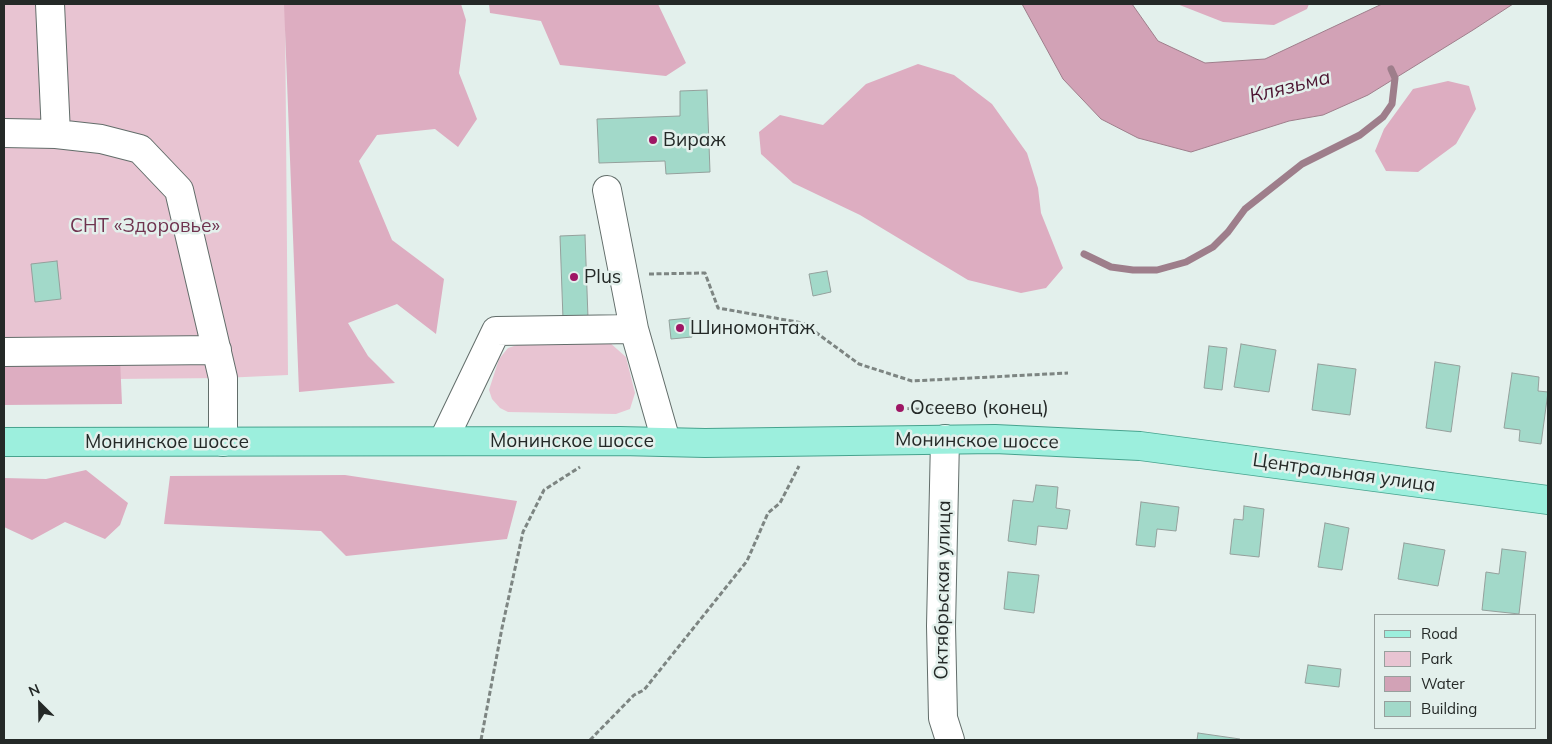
<!DOCTYPE html>
<meta charset="utf-8">
<style>
body{margin:0}
#map{position:relative;width:1552px;height:744px;overflow:hidden;background:#e3f0ec;font-family:Mulish,sans-serif}
canvas{display:block}
.frame{position:absolute;inset:0;border:5px solid #242927;pointer-events:none}
.legend{position:absolute;left:1374px;top:614px;width:162px;height:115px;box-sizing:border-box;background:#e3f0ec;border:1px solid #97a09d;margin:0;padding:6px 9px;list-style:none;font-size:15px;color:#242927}
.legend li{display:flex;align-items:center;gap:10px;height:25px}
.legend b{width:25px;border:1px solid #97a09d}
.north{position:absolute;left:15px;top:679px;width:50px;height:50px;-webkit-text-stroke:4px #e3f0ec;paint-order:stroke;rotate:337deg;font-size:14px;font-weight:700;line-height:20px;text-align:center;color:#242927}
.north::after{content:'';display:block;margin:auto;width:18px;height:22px;background:#242927;clip-path:polygon(50% 0,100% 100%,50% 72%,0 100%)}
</style>
<div id="map">
<canvas width="1552" height="744"></canvas>
<div class="frame"></div>
<ul class="legend">
<li><b style="height:6px;background:#9cefdd"></b>Road</li>
<li><b style="height:14px;background:#e8c4d2"></b>Park</li>
<li><b style="height:14px;background:#d2a2b6"></b>Water</li>
<li><b style="height:14px;background:#a2d9c9"></b>Building</li>
</ul>
<div class="north">N</div>
</div>
<script>
const g = document.querySelector('canvas').getContext('2d');
g.lineJoin = 'round';
function paint(path, color) { g.fillStyle = color; g.fill(path, 'evenodd'); }
const toPath = rows => new Path2D(rows.map(r => 'M' + r).join(''));
function trace(path, color, width, dash) { g.strokeStyle = color; g.lineWidth = width; g.lineCap = dash ? 'butt' : 'round'; g.setLineDash(dash || []); g.stroke(path); }
function label(font, color, halo, rows, align = 'center') {
  g.font = font + ' Mulish,sans-serif'; g.lineWidth = 5; g.setLineDash([]); g.textBaseline = 'middle'; g.strokeStyle = halo; g.fillStyle = color; for (const [text, x, y, turn = 0] of rows) {
    g.save(); g.translate(x, y); g.rotate((+turn || 0) * Math.PI / 180); g.textAlign = isNaN(turn) ? turn : align; if (halo) g.strokeText(text, 0, 0); g.fillText(text, 0, 0); g.restore();
  }
}
paint(toPath([
 [4,4,285,4,288,375,223,378,4,380],
 [526,342,609,342,626,357,635,393,630,409,616,414,508,412,500,408,492,399,489,390,499,359,508,348]
]), '#e8c4d2');
paint(toPath([
 [284,4,461,4,466,20,459,73,477,119,458,147,435,129,377,135,359,161,392,240,444,279,436,334,397,304,348,323,368,356,395,383,299,392],
 [489,4,658,4,686,63,666,76,560,65,541,21,490,13],
 [1177,4,1309,4,1307,9,1274,25,1223,22],
 [918,64,954,75,992,104,1027,153,1038,188,1041,213,1063,268,1046,288,1021,293,968,280,860,215,793,183,761,154,759,132,780,115,823,125,866,84],
 [1448,81,1469,86,1476,109,1456,144,1418,172,1386,171,1375,151,1384,129,1413,89],
 [4,355,120,358,122,404,4,405],
 [86,470,128,503,120,525,105,539,65,522,32,540,4,527,4,478,46,479],
 [345,475,517,501,507,539,346,556,321,531,164,524,170,476]
]), '#ddadc1');
const water = toPath([
 [1022,4,1132,4,1158,41,1205,63,1265,59,1382,4,1513,4,1473,30,1368,95,1323,115,1289,121,1191,152,1138,138,1101,119,1063,79,1022,4]
]);
paint(water, '#d2a2b6');
trace(water, '#9e7e8b', 1);
trace(toPath([
 [1084,254,1111,267,1133,270,1157,270,1186,262,1213,247,1228,232,1245,209,1302,164,1360,135,1383,117,1392,104,1395,78,1391,69]
]), '#9e7e8b', 7);
const building = toPath([
 [707,90,710,172,666,174,665,161,599,163,597,119,680,116,680,91,707,90],
 [585,235,588,318,563,319,560,236,585,235],
 [57,261,61,299,35,302,31,264,57,261],
 [827,271,831,292,813,296,809,274,827,271],
 [690,318,692,337,671,339,669,320,690,318],
 [1241,344,1276,350,1269,392,1234,387,1241,344],
 [1209,346,1227,348,1222,390,1204,388,1209,346],
 [1435,362,1460,366,1451,432,1426,428,1435,362],
 [1318,364,1356,369,1350,415,1312,410,1318,364],
 [1512,373,1539,377,1538,391,1548,392,1541,444,1519,441,1520,430,1504,428,1512,373],
 [1036,485,1058,487,1056,508,1070,510,1067,529,1038,526,1036,545,1008,541,1013,500,1033,502,1036,485],
 [1141,502,1179,507,1176,531,1157,529,1155,547,1136,545,1141,502],
 [1244,506,1264,509,1259,557,1230,554,1234,519,1243,520,1244,506],
 [1325,523,1349,528,1342,570,1318,567,1325,523],
 [1404,543,1445,550,1438,586,1398,579,1404,543],
 [1502,549,1526,552,1519,614,1482,610,1486,572,1499,574,1502,549],
 [1008,572,1039,575,1034,613,1004,609,1008,572],
 [1308,665,1341,669,1339,687,1305,683,1308,665],
 [1198,733,1240,739,1240,740,1197,740,1198,733]
]);
paint(building, '#a2d9c9');
trace(building, '#94a09c', 1);
const minor = toPath([
 [50,4,56,134],
 [4,133,56,134,101,139,140,149,179,190,223,378,223,442],
 [607,190,634,329],
 [4,352,217,350],
 [945,439,941,626,943,718,950,740],
 [443,441,496,331,634,329,666,441]
]);
const major = toPath([
 [4,442,620,441,705,443,995,439,1140,446,1548,500]
]);
trace(minor, '#626d6a', 30);
trace(major, '#47a38e', 30);
trace(toPath([
 [649,274,705,273,718,308,803,323,859,364,912,381,1068,373],
 [900,408,966,412],
 [481,740,502,628,523,532,544,490,580,467],
 [590,740,634,695,644,690,747,561,768,513,780,503,799,466]
]), '#7d8582', 3, [5, 2.5]);
trace(minor, '#fff', 28);
trace(major, '#9cefdd', 28);
for (const [x, y, r, color] of [
 [653,140,5,"#9e1664"],
 [574,277,5,"#9e1664"],
 [680,328,5,"#9e1664"],
 [900,408,5,"#9e1664"]
]) { const dot = new Path2D(); dot.arc(x, y, r, 0, 2 * Math.PI); g.fillStyle = color; g.fill(dot); trace(dot, '#e3f0ec', 2); }
label('19px', '#242927', '#e3f0ec', [
 ["Вираж",663,140],
 ["Plus",584,277],
 ["Шиномонтаж",690,328],
 ["Осеево (конец)",910,408]
], 'left');
label('19px', '#6f334f', '#e3f0ec', [
 ["СНТ «Здоровье»",145,226]
]);
label('19px', '#242927', '#e3f0ec', [
 ["Монинское шоссе",572,441],
 ["Монинское шоссе",977,441,1],
 ["Монинское шоссе",167,442],
 ["Центральная улица",1344,473,8],
 ["Октябрьская улица",943,590,-89]
]);
label('italic 20px', '#4c1431', '#e3f0ec', [
 ["Клязьма",1290,87,-14]
]);
</script>
